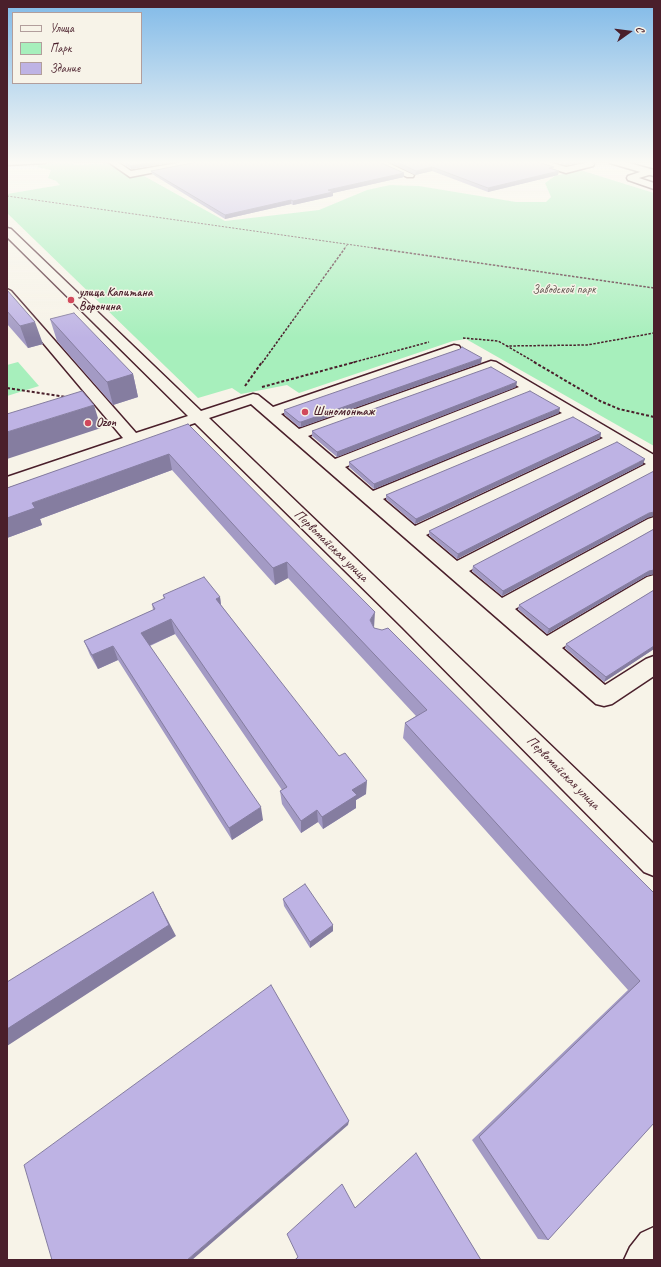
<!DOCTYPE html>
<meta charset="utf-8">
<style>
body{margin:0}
#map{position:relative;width:661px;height:1267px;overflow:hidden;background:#f7f3e8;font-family:Caveat,sans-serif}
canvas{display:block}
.frame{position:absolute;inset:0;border:8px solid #4a1f2b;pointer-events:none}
.legend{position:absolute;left:12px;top:12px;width:130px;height:72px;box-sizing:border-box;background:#f7f3e8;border:1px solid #b29e9c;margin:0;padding:5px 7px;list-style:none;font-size:12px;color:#4a1f2b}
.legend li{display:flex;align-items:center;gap:8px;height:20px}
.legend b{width:20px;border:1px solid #b29e9c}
.north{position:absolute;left:609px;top:12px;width:40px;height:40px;-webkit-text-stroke:3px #f7f3e8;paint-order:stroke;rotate:76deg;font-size:11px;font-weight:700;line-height:16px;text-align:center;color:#4a1f2b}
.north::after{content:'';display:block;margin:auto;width:14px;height:18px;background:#4a1f2b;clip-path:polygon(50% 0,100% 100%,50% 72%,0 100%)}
</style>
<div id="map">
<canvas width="661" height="1267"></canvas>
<div class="frame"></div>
<ul class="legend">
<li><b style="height:5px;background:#f7f3e8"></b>Улица</li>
<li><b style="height:11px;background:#a7efbc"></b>Парк</li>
<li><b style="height:11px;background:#beb3e4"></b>Здание</li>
</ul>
<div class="north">С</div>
</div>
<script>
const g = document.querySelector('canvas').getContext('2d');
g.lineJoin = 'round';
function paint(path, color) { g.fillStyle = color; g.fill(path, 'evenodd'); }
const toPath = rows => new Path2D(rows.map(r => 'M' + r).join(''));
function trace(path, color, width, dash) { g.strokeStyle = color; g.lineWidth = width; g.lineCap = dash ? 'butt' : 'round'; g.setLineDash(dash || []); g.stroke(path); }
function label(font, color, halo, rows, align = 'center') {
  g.font = font + ' Caveat,sans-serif'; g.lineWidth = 3; g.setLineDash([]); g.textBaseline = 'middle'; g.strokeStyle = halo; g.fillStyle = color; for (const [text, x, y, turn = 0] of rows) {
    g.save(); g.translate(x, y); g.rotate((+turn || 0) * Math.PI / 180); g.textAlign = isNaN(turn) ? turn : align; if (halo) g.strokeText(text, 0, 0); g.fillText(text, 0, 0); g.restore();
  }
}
paint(toPath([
 [62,161,75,161,73,163,75,165,107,163,129,176,144,176,225,221,319,210,367,190,390,185,419,186,516,202,546,202,551,197,545,183,555,176,580,170,654,193,654,446,466,339,453,341,299,393,287,385,241,394,232,388,198,398,7,213,7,194,60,185,56,181,48,178,51,170,37,167,38,165],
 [18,362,39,386,7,396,7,365]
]), '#a7efbc');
const minor = toPath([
 [7,161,49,161,45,163,7,165,7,161],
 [107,161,116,161,131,171,189,161,206,161,202,163,130,177,107,161],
 [373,161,384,161,414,175,413,177,407,177,373,161],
 [533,161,545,161,566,167,590,162,594,164,593,166,566,173,534,163,533,161],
 [649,169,652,170,653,172,652,174,639,178,654,183,654,189,628,180,627,178,628,176,649,169],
 [7,228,11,229,201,411,253,394,258,395,273,407,454,345,459,346,461,349,459,352,281,414,299,429,491,361,496,362,654,455,654,473,469,571,502,598,648,519,654,517,654,531,515,609,547,636,647,577,654,575,654,591,562,648,605,685,646,659,654,656,654,676,612,704,604,706,596,704,251,404,209,418,654,844,654,876,644,872,402,627,195,423,7,488,7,477,123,438,7,300,7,289,11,291,136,433,188,416,7,237,7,228],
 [490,370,519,387,335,459,308,436,490,370],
 [529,394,562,413,373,491,345,467,529,394],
 [572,420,603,438,415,526,383,499,572,420],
 [615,445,646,464,457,561,426,535,615,445],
 [654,1227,654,1260,624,1260,630,1247,641,1233,654,1227]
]);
const major = toPath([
 [609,161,622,161,654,170,654,176,610,163,609,161]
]);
trace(minor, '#4a1f2b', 3);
trace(major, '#4a1f2b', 3);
trace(toPath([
 [7,196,381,249],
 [344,249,348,244]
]), '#4a1f2b', 1, [2, 1.5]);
trace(toPath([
 [374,248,654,288],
 [463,338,498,341,507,346],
 [262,363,345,248],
 [351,363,429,342],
 [536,363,507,346,587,345,654,333]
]), '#4a1f2b', 1.5, [2.5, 1.5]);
trace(toPath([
 [534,362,600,401,619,409,654,417],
 [245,386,262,362],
 [262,387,355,362],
 [7,388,66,397]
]), '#4a1f2b', 2, [3, 2]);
paint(minor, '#f7f3e8');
paint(major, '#f7f3e8');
paint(toPath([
 [119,161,181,161,131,169],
 [387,161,535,161,553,169,558,175,488,192,432,171,415,175],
 [550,161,579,161,579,163,566,165],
 [151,171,404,173,404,177,333,193,333,196,293,205,291,204,225,219,152,174],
 [7,290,43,344,28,348,7,324],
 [50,319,133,374,138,397,113,405,57,341],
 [481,363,301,427,299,427,284,414,284,410],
 [516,387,337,457,312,436,312,431],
 [559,413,374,489,349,467,349,462],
 [188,424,374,628,654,893,654,1123,548,1240,538,1239,472,1140,628,990,403,738,405,723,416,716,288,578,275,585,172,470,40,519,42,525,7,538],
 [601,433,600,438,415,524,386,499,386,495],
 [643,464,457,559,429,535,429,531],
 [647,518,502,596,472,571,473,566],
 [654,529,654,574,646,576,547,634,518,609,519,605],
 [654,590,654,649,604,682,565,648,566,644],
 [163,595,220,597,221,605,366,794,356,800,356,808,323,829,318,822,301,833,282,804,280,791,282,790,175,634,150,646,263,820,232,840,118,660,98,669,90,655,84,641,153,610,152,604,164,599],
 [283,899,333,931,310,948,284,906],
 [416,1153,481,1260,294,1260,355,1208]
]), '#a39ac4');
paint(toPath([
 [159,161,181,161,131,169,131,166],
 [571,161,579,161,579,163,566,165,567,162],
 [432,167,432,171,415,175,416,171],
 [559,171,558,175,488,192,488,188],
 [404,173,404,177,333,193,333,196,293,205,293,201,328,190],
 [291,200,291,204,225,219,225,215],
 [35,322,43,344,28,348,20,326],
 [482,358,481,363,301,427,301,422],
 [133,374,138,397,113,405,107,382],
 [517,382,516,387,337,457,337,452],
 [94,405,101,428,7,459,7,432],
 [560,408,559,413,374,489,374,484],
 [601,433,600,438,415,524,416,519],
 [169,454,172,470,40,519,42,525,7,538,7,518,32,503],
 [645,459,643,464,457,559,458,554],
 [654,512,654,516,647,518,502,596,503,591,649,513],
 [287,562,288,578,275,585,273,568],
 [654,570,654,574,646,576,547,634,549,629,649,571],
 [220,597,222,612,216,599],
 [375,612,374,628,370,620],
 [171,619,175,634,146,647,141,633],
 [113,646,118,660,98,669,92,655],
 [654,646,654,649,604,682,606,677],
 [367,781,366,794,356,800,356,808,323,829,322,817,352,790],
 [261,807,263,820,232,840,229,828],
 [317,810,318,822,301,833,301,821],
 [153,892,176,936,7,1046,7,1029],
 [333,925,333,931,310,948,310,942],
 [349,1121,348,1125,192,1260,187,1260]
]), '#857da0');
const building = toPath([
 [123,161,159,161,131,166,123,161],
 [202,161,377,161,404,173,328,190,333,192,293,201,291,200,225,215,151,171,202,161],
 [395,161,535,161,554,167,549,168,559,171,488,188,432,167,416,171,395,161],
 [7,290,35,322,20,326,7,311,7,290],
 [74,313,133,374,107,382,50,319,74,313],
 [462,347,482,358,301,422,299,422,284,410,460,349,462,347],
 [491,367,517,382,337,452,312,431,491,367],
 [82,391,94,405,7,432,7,414,82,391],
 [530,391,560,408,374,484,349,462,530,391],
 [573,417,601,433,416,519,386,495,573,417],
 [188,424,375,612,370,620,374,628,382,630,388,628,654,893,654,1123,548,1240,479,1137,640,981,405,723,427,710,287,562,273,568,169,454,32,503,35,508,7,518,7,488,188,424],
 [617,442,645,459,458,554,429,531,617,442],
 [654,471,654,512,649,513,503,591,473,566,654,471],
 [654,529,654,570,649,571,549,629,519,605,654,529],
 [204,577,220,597,216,599,339,756,345,753,367,781,352,790,357,795,322,817,317,810,301,821,280,791,287,787,171,619,141,633,261,807,229,828,113,646,92,655,84,641,155,609,152,604,165,598,163,595,204,577],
 [654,590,654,646,606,677,566,644,654,590],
 [305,884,333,925,310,942,283,899,305,884],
 [153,892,169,925,7,1029,7,982,153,892],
 [271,985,349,1121,187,1260,52,1260,24,1165,271,985],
 [416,1153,481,1260,295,1260,298,1257,287,1234,342,1184,355,1208,416,1153]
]);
paint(building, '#beb3e4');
trace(building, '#857da0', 1);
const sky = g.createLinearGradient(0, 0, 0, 338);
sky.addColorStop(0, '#81bae8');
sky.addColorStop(0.48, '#fbfaf5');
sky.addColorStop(1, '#fbfaf500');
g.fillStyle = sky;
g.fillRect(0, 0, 661, 338);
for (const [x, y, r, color] of [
 [71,300,4,"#d1495b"],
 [305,412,4,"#d1495b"],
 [88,423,4,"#d1495b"]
]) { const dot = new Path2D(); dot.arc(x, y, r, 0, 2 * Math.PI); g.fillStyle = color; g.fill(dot); trace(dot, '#f7f3e8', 1.5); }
label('12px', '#61534f', '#f7f3e8', [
 ["Заводской парк",564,290]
]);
label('bold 12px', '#4a1f2b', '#f7f3e8', [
 ["улица Капитана",79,293],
 ["Воронина",79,307],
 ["Шиномонтаж",313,412],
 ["Ozon",96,423]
], 'left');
label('14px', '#4a1f2b', '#f7f3e8', [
 ["Первомайская улица",331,546,44],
 ["Первомайская улица",563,773,45]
]);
</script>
